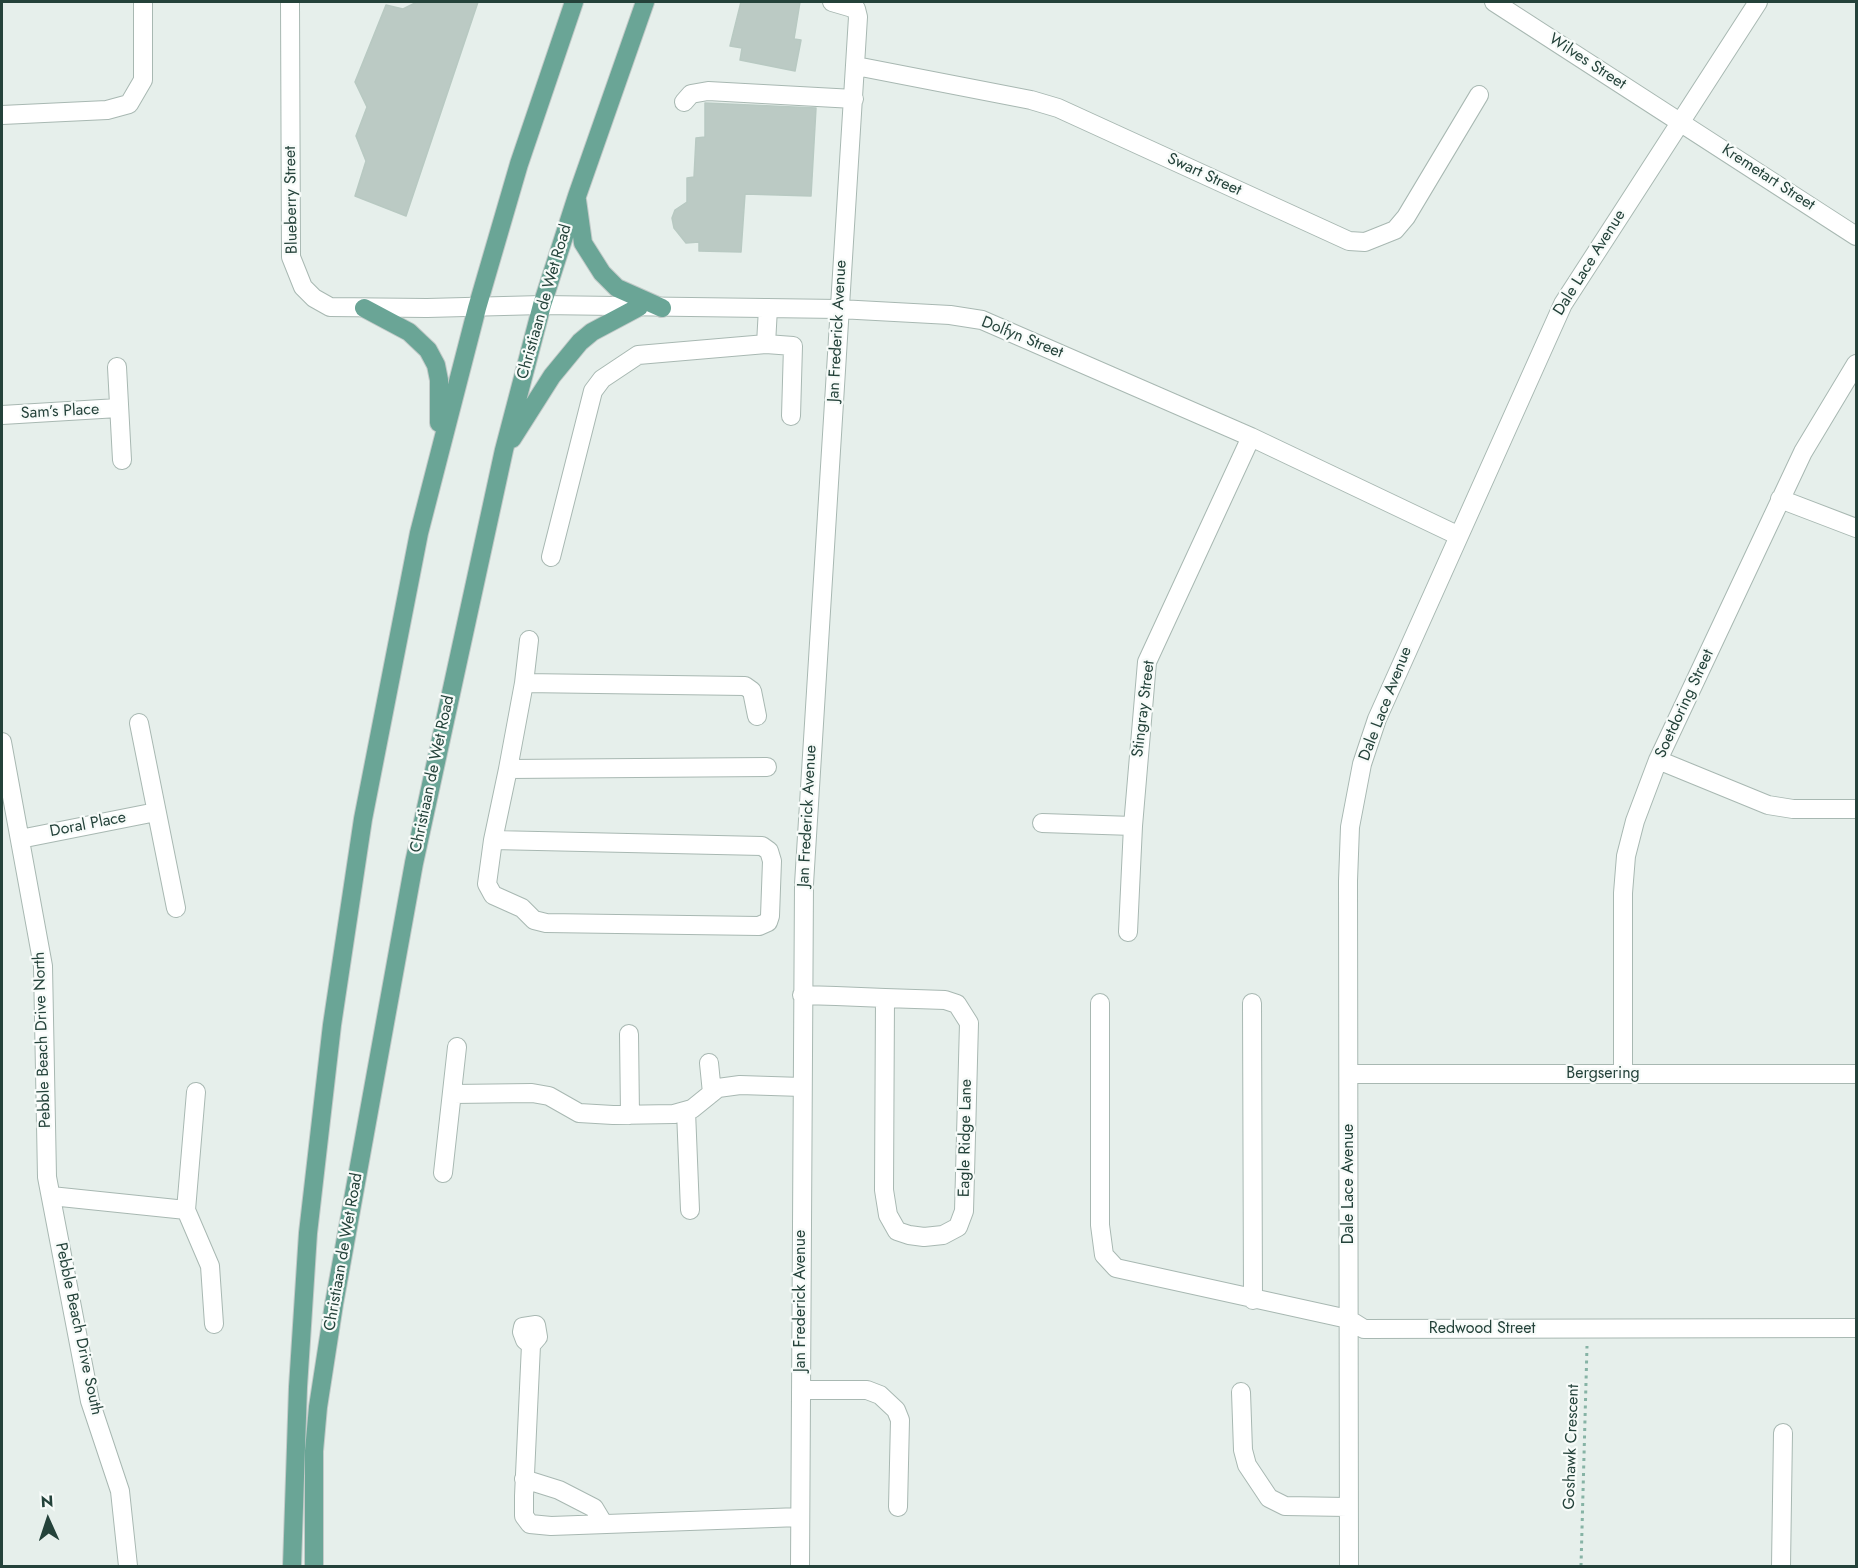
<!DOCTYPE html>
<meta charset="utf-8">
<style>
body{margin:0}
#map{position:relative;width:1858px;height:1568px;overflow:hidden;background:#e6efeb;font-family:Jost,sans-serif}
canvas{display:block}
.frame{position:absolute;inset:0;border:3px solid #24423a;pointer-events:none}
.north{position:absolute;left:18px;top:1490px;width:60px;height:60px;-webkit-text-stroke:4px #f7fbf9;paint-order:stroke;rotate:357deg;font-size:16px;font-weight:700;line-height:24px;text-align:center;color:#24423a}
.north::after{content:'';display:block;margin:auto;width:21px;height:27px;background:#24423a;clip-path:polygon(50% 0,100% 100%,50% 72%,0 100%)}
</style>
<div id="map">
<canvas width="1858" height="1568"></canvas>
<div class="frame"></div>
<div class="north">N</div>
</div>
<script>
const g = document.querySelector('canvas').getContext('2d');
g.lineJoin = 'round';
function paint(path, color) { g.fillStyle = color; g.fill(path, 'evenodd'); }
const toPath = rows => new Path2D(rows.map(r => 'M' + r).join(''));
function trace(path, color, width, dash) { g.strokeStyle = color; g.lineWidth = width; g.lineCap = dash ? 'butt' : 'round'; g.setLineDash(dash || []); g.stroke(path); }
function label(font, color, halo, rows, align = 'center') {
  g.font = font + ' Jost,sans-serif'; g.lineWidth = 4.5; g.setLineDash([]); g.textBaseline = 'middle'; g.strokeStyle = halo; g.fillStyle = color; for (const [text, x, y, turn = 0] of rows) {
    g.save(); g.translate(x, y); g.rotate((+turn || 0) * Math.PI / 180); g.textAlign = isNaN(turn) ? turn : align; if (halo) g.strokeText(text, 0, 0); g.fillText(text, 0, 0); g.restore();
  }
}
const building = toPath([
 [417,2,478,2,406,216,355,196,366,161,356,136,367,107,355,82,386,5,403,9,417,2],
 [741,2,800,2,794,39,801,40,795,71,740,60,742,48,730,46,741,2],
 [705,103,816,108,811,196,745,194,741,252,699,251,699,242,686,243,674,228,672,218,675,210,687,202,687,178,694,177,696,138,705,137,705,103]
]);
paint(building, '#bbcac4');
trace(building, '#b8c9c2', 1.5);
const minor = toPath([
 [290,2,291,257,303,287,314,298,330,307,427,308,542,305,839,309,950,315,982,320,1251,437,1457,535],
 [1494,2,1856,236],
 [856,66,1031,100,1058,108,1349,241,1365,242,1395,230,1406,217,1479,95],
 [684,102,691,94,708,91,854,99],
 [2,115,107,110,129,104,143,80,143,2],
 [766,344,793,346,791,416],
 [117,367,122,460],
 [2,415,118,408],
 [1780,499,1856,528],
 [551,557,593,391,602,379,638,355,766,344,768,308],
 [524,683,529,640],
 [757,716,752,691,745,686,524,683,508,769,767,767],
 [139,723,176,908],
 [2,742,43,966,47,1177,90,1401,120,1491,128,1566],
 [1658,760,1768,805,1793,809,1856,809],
 [1042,823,1133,826],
 [20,839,156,812],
 [493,840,762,846,769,851,772,861,770,916,768,922,759,926,546,923,534,920,522,908,493,895,487,884,493,840,508,769],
 [1128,932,1133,826,1147,662,1251,437],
 [802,995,836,996,885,998,945,1000,957,1004,969,1023,964,1211,958,1227,943,1235,924,1237,909,1235,897,1231,888,1215,884,1190,885,998],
 [1100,1003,1100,1225,1104,1255,1116,1268,1348,1319,1364,1329,1856,1328],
 [1252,1003,1253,1300],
 [629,1034,630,1115],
 [709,1063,712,1093],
 [1349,1074,1856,1074],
 [1623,1074,1623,893,1626,856,1635,821,1658,760,1803,452,1856,364],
 [453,1094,532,1093,549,1096,579,1113,613,1115,674,1114,692,1109,718,1088,740,1085,802,1087],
 [686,1111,690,1210],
 [443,1173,457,1047],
 [51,1196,186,1210,196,1092],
 [186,1210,210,1266,214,1324],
 [531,1345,538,1337,536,1325,523,1327,522,1332,525,1340,531,1345,524,1496,524,1516,530,1524,551,1526,800,1517],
 [801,1390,867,1390,880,1395,896,1410,900,1420,898,1507],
 [1241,1392,1243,1450,1247,1465,1269,1498,1285,1506,1347,1507],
 [524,1479,559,1490,594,1508,603,1523],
 [800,1566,804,884,858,17,856,9,832,2],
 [1349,1566,1348,881,1350,827,1362,764,1377,719,1563,304,1758,2],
 [1781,1566,1783,1433]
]);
const major = toPath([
 [577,200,583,243,602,273,617,288,662,308],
 [364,308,409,332,428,350,436,365,439,380,439,423],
 [512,439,552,376,580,342,592,332,639,307],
 [292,1566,298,1387,308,1233,332,1025,363,819,419,533,477,308,519,164,574,2],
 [314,1566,314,1451,318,1407,334,1304,414,863,504,450,542,305,577,196,645,2]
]);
trace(minor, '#a8b8b2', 20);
trace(major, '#c2cac8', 20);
trace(toPath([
 [1581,1566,1587,1346]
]), '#86b3a5', 3, [3, 4.5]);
trace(minor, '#fff', 18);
trace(major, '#6aa596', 18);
label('16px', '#24423a', '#f7fbf9', [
 ["Wilves Street",1587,62,33],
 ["Swart Street",1204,175,25],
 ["Kremetart Street",1768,178,33],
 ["Blueberry Street",292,200,-91],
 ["Dale Lace Avenue",1590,263,-58],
 ["Christiaan de Wet Road",545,302,-74],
 ["Jan Frederick Avenue",838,331,-87],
 ["Dolfyn Street",1022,338,22],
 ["Sam’s Place",60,412,-3],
 ["Dale Lace Avenue",1386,704,-69],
 ["Soetdoring Street",1685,704,-65],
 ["Stingray Street",1144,709,-83],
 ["Christiaan de Wet Road",433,774,-78],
 ["Jan Frederick Avenue",808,816,-87],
 ["Doral Place",88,825,-11],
 ["Pebble Beach Drive North",43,1040,-92],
 ["Bergsering",1603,1074],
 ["Eagle Ridge Lane",966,1138,-89],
 ["Dale Lace Avenue",1349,1184,-90],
 ["Christiaan de Wet Road",344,1252,-80],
 ["Jan Frederick Avenue",801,1301,-90],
 ["Pebble Beach Drive South",78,1329,78],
 ["Redwood Street",1482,1329],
 ["Goshawk Crescent",1572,1447,-88]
]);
</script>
